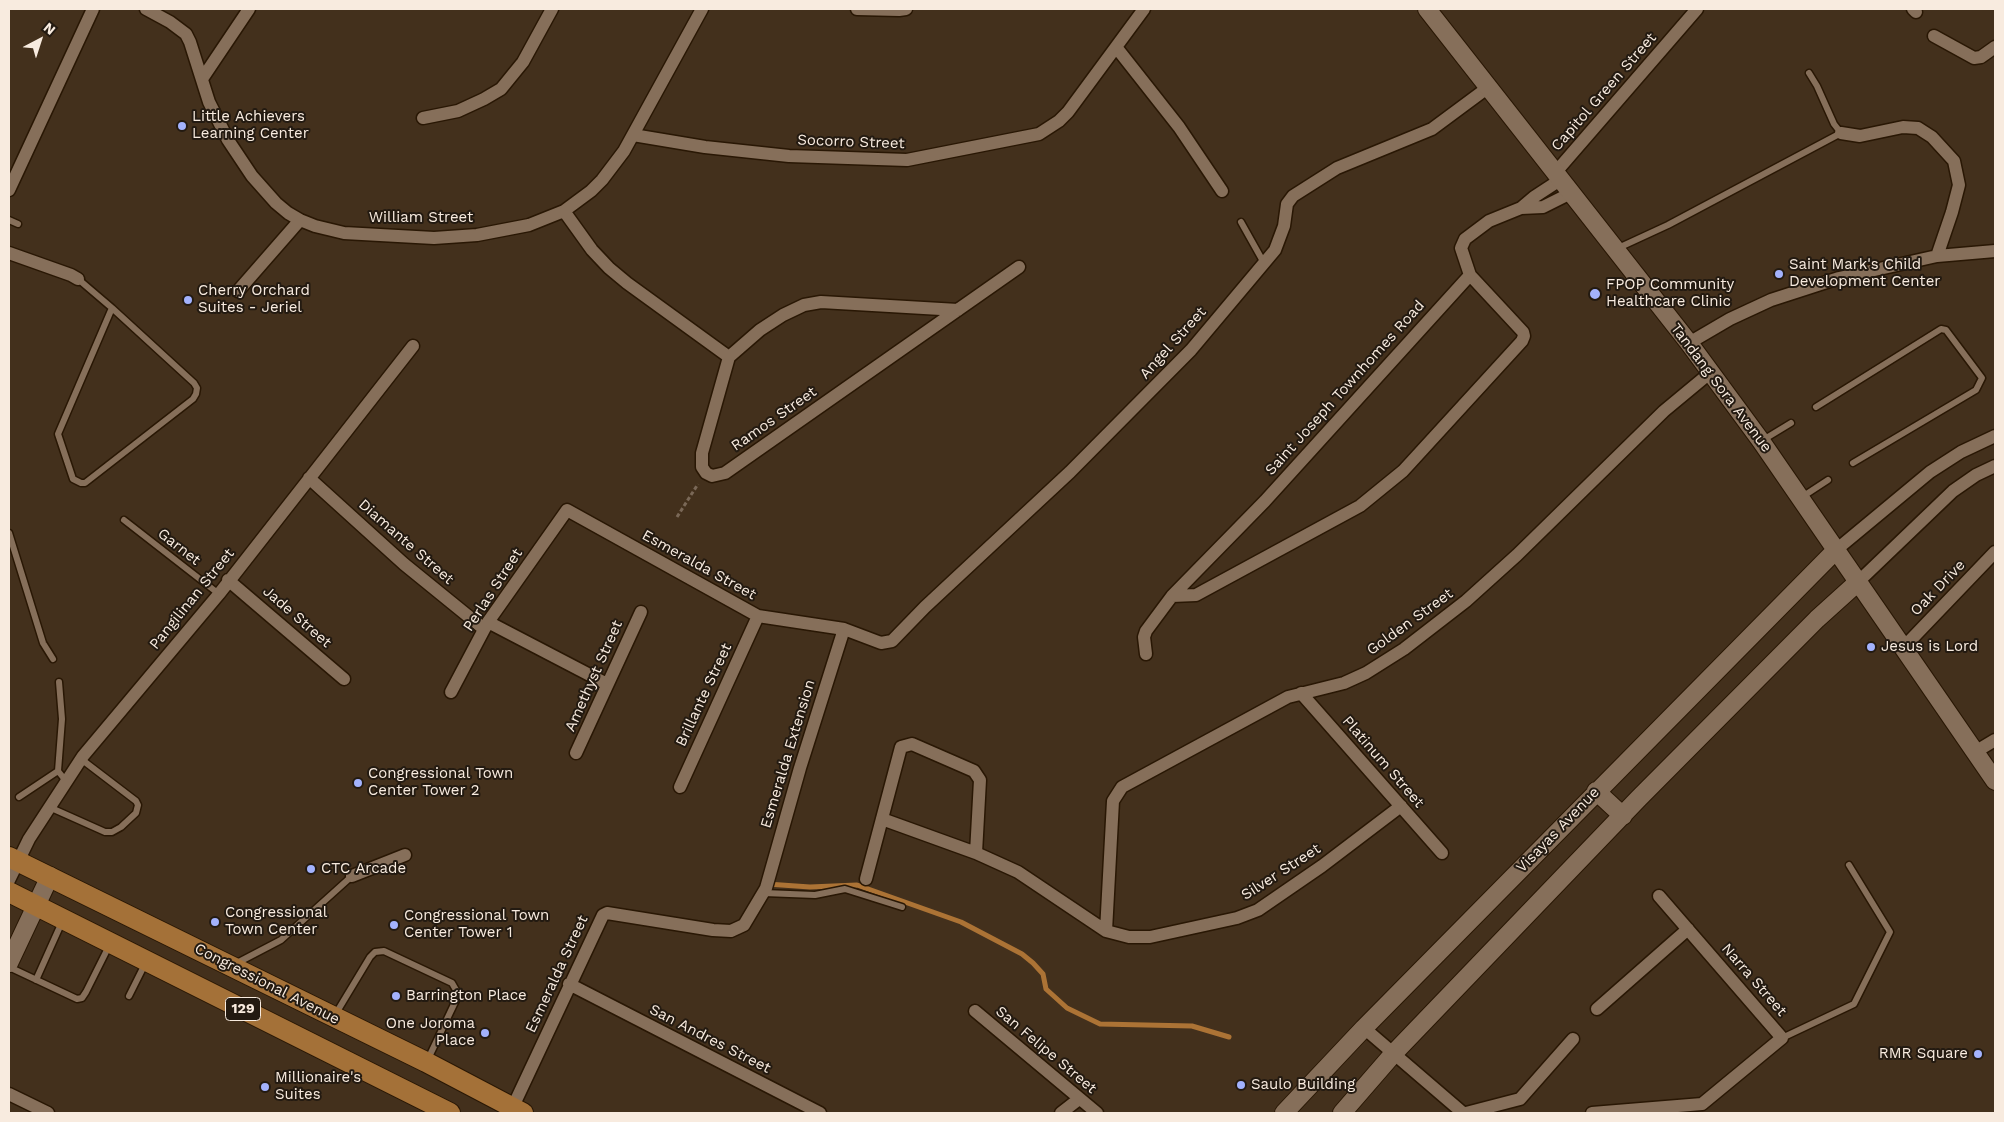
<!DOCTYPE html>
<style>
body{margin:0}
#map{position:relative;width:2004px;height:1122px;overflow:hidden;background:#43301c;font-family:"Work Sans",sans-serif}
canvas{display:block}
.frame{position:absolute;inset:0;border:10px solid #f8ebdf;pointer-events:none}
.north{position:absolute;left:15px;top:15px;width:50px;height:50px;-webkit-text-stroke:4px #231a11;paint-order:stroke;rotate:40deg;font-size:14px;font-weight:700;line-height:20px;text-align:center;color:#f8ebdf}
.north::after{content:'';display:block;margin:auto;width:18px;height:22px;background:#f8ebdf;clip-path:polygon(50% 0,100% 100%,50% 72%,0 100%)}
</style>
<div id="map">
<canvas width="2004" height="1122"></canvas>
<div class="frame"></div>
<div class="north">N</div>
</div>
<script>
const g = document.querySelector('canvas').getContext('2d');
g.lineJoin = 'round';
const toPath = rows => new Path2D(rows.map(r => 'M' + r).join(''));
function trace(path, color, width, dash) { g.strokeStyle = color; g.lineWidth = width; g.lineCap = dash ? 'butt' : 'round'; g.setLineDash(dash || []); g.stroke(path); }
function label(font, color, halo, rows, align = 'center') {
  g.font = font + ' "Work Sans",sans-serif'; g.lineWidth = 4; g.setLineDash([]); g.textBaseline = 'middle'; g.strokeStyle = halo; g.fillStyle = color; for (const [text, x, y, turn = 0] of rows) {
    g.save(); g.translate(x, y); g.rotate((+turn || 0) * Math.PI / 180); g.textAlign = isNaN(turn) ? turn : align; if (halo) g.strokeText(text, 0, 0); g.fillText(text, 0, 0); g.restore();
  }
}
trace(toPath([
 [767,884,810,887,857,885,961,922,1022,954,1033,963,1043,974,1046,989,1067,1008,1100,1024,1192,1026,1229,1037]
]), '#ac7335', 5);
const lane = toPath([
 [9,220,18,224],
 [1241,222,1264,263],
 [1616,249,1668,225,1841,133,1834,124,1817,86,1809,73],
 [78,279,112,308,194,383,197,388,196,394,193,399,85,483,81,483,73,479,58,434,112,308],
 [1816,407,1941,329,1946,330,1982,378,1976,390,1853,463],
 [1763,440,1791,423],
 [1802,497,1828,480],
 [124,520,219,594],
 [9,533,43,643,53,659],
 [59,682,62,719,58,771,66,781],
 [19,797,58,771],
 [49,807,105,832,112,832,121,827,136,813,138,805,136,801,81,759],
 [764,893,815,895,845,889,902,907],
 [235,964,281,940,352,876],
 [9,967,77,999,82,998,86,992,109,946],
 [36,980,62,922],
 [129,996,145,964],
 [335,1015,370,957,375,952,384,951,452,983,456,990,457,998,428,1059],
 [1782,1038,1854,1004,1890,932,1849,865]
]);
const street = toPath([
 [146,9,170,22,186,34,190,42,209,102,228,140,252,176,276,203,288,213,300,220,315,226,344,233,434,238,477,235,529,225,564,211,591,191,602,180,624,151,702,9],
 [857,9,899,10,906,9],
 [1913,9,1916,12],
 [1934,36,1974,58,1981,57,1995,47],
 [1116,47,1179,127,1222,191],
 [202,79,249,9],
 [423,118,458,111,484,99,501,89,523,62,552,9],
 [1841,133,1860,136,1903,127,1918,128,1932,137,1954,161,1959,185,1952,212,1937,256],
 [633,135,705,147,789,156,907,160,1039,134,1059,121,1068,112,1144,9],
 [1555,173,1697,9],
 [9,190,93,9],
 [1521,208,1543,207,1571,193],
 [564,211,592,250,609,268,627,283,729,357],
 [9,253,71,275,78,279],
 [238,291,300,220],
 [958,310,821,302,804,305,783,315,760,330,729,357,702,453,702,467,706,473,712,476,725,473,1019,267],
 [1689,343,1730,319,1771,300,1839,278,1937,256,1995,251],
 [309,478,404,564,484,629],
 [1836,550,1930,472,1961,452,1995,436],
 [228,580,344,679],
 [1858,582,1953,491,1976,475,1995,466],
 [1172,596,1196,595,1360,506,1403,471,1522,341,1524,336,1523,332,1470,275,1461,248,1465,239,1489,221,1521,208,1534,197,1560,180],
 [488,622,607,684],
 [1904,647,1995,552],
 [1146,654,1144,637,1146,631,1172,596,1265,501,1470,275],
 [451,692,488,622,567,510,758,616,844,629,881,643,892,641,925,607,1070,472,1191,350,1275,250,1284,226,1287,204,1293,196,1337,168,1432,129,1490,86],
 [1301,693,1442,853],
 [1975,752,1995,740],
 [576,753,641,612],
 [680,787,758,616],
 [882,819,976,853,1018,872,1106,931,1129,937,1150,937,1237,918,1258,910,1322,866,1401,806],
 [352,876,405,855],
 [866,879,901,747,912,744,974,771,980,780,976,853],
 [9,880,29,839,83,756,219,594,413,346],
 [1106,931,1113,801,1122,787,1288,697,1344,683,1366,673,1404,649,1466,601,1517,555,1664,411,1711,372],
 [569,984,820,1113],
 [1597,1009,1688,929],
 [975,1011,1097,1113],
 [1364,1028,1463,1113],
 [9,1094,48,1113],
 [510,1113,603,915,607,913,713,930,731,931,744,925,766,888,800,768,844,629],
 [1061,1113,1079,1099],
 [1466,1113,1520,1099,1573,1039],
 [1592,1113,1702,1104,1782,1038,1659,896]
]);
const secondary = toPath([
 [1427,9,1689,343,1761,441,1995,781],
 [1596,791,1623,816],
 [9,963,50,876],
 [1284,1113,1364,1028,1836,550],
 [1342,1113,1394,1053,1639,798,1817,619,1858,582]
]);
const primary = toPath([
 [9,857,426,1062,523,1113],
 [9,892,450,1113]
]);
trace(lane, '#291704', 9);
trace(street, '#291704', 15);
trace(secondary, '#291704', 20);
trace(primary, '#291704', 22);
trace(toPath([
 [677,517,698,484]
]), '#7a6857', 3, [4, 2.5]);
trace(lane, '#866f5a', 6);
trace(street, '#866f5a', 12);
trace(secondary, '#866f5a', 18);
trace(primary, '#a47138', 20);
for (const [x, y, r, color] of [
 [182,126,5,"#a3b2fd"],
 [1779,274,5,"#a3b2fd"],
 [1595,294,6,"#a3b2fd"],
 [188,300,5,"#a3b2fd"],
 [1871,647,5,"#a3b2fd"],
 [358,783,5,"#a3b2fd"],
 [311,869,5,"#a3b2fd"],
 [215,922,5,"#a3b2fd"],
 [394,925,5,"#a3b2fd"],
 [396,996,5,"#a3b2fd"],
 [485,1033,5,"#a3b2fd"],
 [1978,1054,5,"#a3b2fd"],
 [1241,1085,5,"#a3b2fd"],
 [265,1087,5,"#a3b2fd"]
]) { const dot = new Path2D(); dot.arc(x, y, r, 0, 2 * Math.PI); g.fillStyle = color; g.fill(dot); trace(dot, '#231a11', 2); }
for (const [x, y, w] of [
 [243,1009,35]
]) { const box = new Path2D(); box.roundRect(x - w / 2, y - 11.5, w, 23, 4); g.fillStyle = '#231a11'; g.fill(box); trace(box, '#f8ebdf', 1); }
label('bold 14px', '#f8ebdf', null, [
 ["129",243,1009]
]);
label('15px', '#f8ebdf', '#231a11', [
 ["Capitol Green Street",1604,92,-49],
 ["Socorro Street",851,142,2],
 ["William Street",421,218],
 ["Angel Street",1173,343,-48],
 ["Saint Joseph Townhomes Road",1345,388,-48],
 ["Tandang Sora Avenue",1721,388,53],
 ["Ramos Street",774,419,-35],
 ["Diamante Street",406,542,41],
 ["Garnet",179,547,38],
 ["Esmeralda Street",699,565,29],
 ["Oak Drive",1938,588,-46],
 ["Perlas Street",493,590,-57],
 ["Pangilinan Street",192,599,-51],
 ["Jade Street",297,617,41],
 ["Golden Street",1410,622,-36],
 ["Amethyst Street",594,676,-66],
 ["Brillante Street",704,695,-65],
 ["Esmeralda Extension",788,754,-73],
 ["Platinum Street",1383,762,49],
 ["Visayas Avenue",1558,830,-46],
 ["Silver Street",1281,872,-33],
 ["Esmeralda Street",557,974,-65],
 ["Narra Street",1754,980,49],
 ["Congressional Avenue",267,984,27],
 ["San Andres Street",710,1039,27],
 ["San Felipe Street",1046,1050,40]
]);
label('15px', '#f8ebdf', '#231a11', [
 ["Little Achievers",192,117],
 ["Learning Center",192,134],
 ["Saint Mark's Child",1789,265],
 ["Development Center",1789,282],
 ["FPOP Community",1606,285],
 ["Healthcare Clinic",1606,302],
 ["Cherry Orchard",198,291],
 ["Suites - Jeriel",198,308],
 ["Jesus is Lord",1881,647],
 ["Congressional Town",368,774],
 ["Center Tower 2",368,791],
 ["CTC Arcade",321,869],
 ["Congressional",225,913],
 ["Town Center",225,930],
 ["Congressional Town",404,916],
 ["Center Tower 1",404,933],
 ["Barrington Place",406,996],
 ["One Joroma",475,1024,"right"],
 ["Place",475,1041,"right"],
 ["RMR Square",1968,1054,"right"],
 ["Millionaire's",275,1078],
 ["Suites",275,1095],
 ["Saulo Building",1251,1085]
], 'left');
</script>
